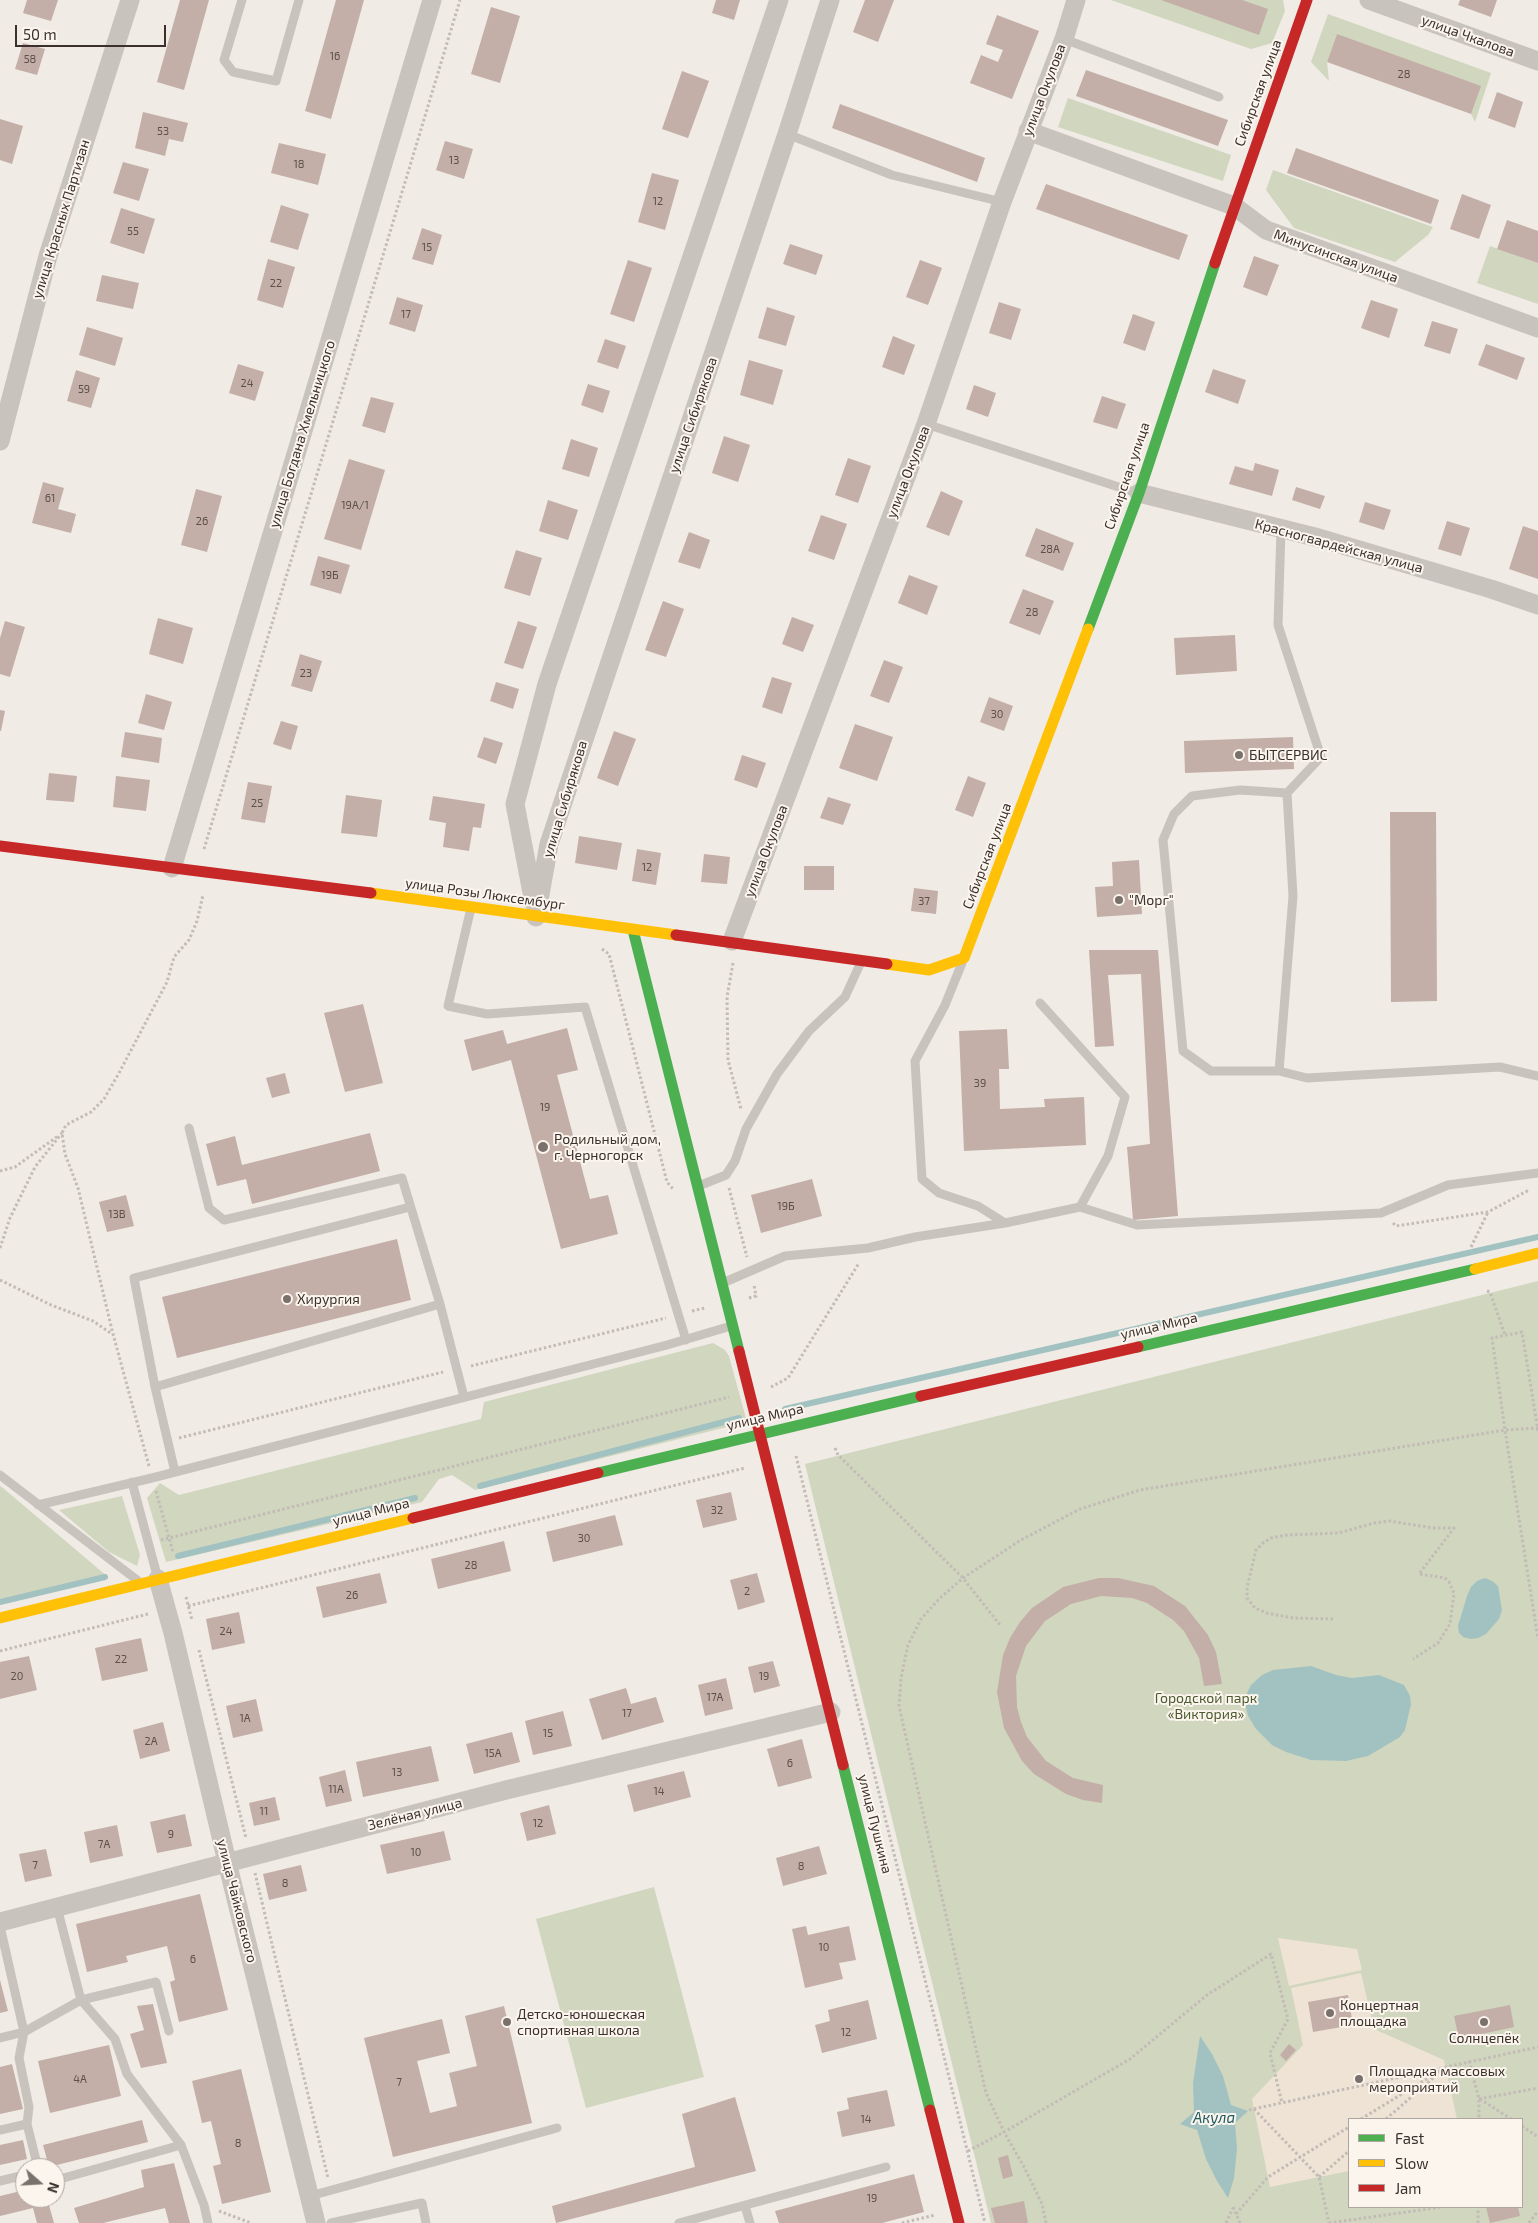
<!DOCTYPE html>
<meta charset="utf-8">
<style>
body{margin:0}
#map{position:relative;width:1538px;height:2223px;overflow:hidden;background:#f0ebe5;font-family:"Exo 2",sans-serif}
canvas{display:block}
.legend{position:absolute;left:1348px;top:2118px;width:175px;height:90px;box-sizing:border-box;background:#fbf5ee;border:1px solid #aea6a0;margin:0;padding:6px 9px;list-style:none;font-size:15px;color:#3b302b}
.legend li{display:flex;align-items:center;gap:10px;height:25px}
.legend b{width:25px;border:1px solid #aea6a0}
.north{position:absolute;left:15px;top:2158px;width:50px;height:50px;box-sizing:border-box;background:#fbf5ee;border:1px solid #aea6a0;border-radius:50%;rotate:109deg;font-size:14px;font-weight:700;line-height:20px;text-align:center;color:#3b302b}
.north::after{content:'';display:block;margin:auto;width:18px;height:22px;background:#7a716c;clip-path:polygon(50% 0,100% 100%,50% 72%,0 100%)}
.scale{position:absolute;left:15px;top:25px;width:151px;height:22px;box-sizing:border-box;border:2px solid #3b302b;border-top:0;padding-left:6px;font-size:15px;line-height:18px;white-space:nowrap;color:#3b302b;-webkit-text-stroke:4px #fbf5ee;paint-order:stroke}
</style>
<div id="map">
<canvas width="1538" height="2223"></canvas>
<ul class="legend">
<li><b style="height:6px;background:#4caf50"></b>Fast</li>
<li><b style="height:6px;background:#ffc107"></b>Slow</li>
<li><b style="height:6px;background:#c62828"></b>Jam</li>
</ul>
<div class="north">N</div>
<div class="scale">50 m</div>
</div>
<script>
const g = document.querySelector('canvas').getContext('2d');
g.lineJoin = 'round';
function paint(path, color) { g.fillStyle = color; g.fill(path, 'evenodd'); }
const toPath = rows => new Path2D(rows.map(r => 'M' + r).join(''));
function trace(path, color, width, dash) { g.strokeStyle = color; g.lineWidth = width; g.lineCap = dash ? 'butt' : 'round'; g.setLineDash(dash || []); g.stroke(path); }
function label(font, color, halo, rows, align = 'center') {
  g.font = font + ' "Exo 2",sans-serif'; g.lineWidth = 4; g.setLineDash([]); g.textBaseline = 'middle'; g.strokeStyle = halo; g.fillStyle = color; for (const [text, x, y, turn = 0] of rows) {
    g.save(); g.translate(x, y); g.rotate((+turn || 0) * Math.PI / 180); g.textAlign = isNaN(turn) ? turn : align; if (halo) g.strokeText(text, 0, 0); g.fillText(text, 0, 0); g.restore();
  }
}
paint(toPath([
 [1111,0,1283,0,1285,11,1272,43,1251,49],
 [1328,14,1491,73,1475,122,1471,114,1337,34,1327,62,1329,81,1311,62],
 [1068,98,1231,155,1223,181,1058,127],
 [1273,170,1433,227,1428,235,1395,262,1294,228,1266,190],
 [1490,246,1538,263,1538,304,1477,283],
 [1538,1281,1538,2223,991,2223,805,1464],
 [1349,2119,1522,2119,1522,2207,1349,2207],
 [713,1343,725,1350,729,1356,747,1422,475,1490,452,1475,439,1479,422,1502,166,1562,147,1498,160,1483,179,1495,481,1419,484,1402],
 [0,1486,3,1488,108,1577,0,1604],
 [122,1496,140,1555,137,1566,109,1552,59,1510],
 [654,1887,704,2077,586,2108,536,1919]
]), '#d1d6bf');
paint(toPath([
 [1278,1938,1357,1949,1362,1970,1289,1986],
 [1361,1973,1374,2029,1444,2060,1457,2119,1349,2119,1349,2171,1270,2187,1252,2099,1303,2045,1291,1988]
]), '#eee3d5');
paint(toPath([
 [1485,1578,1492,1581,1498,1586,1502,1610,1499,1619,1486,1634,1478,1638,1471,1639,1463,1637,1459,1633,1458,1626,1467,1596,1471,1587,1477,1581],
 [1311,1666,1336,1675,1352,1678,1379,1675,1404,1685,1410,1696,1411,1704,1405,1730,1400,1737,1368,1756,1346,1761,1311,1760,1286,1752,1272,1745,1256,1729,1248,1716,1244,1699,1251,1685,1262,1675,1273,1670],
 [1200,2036,1212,2054,1223,2076,1231,2105,1248,2111,1235,2123,1237,2149,1234,2178,1228,2198,1217,2181,1206,2159,1197,2130,1180,2124,1194,2112,1193,2083]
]), '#a1c2c1');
trace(toPath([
 [785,1409,1538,1237],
 [480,1486,739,1418],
 [178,1556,415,1498],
 [0,1602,105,1577]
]), '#a1c2c1', 6);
paint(toPath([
 [27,0,58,0,51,21,23,13],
 [180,0,209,0,184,90,157,82],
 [336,0,364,0,331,119,305,111],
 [716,0,740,0,734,20,712,13],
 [865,0,894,0,878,42,853,32],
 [1161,0,1242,0,1268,9,1259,35],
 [1460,0,1497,0,1491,17,1458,5],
 [491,7,520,16,500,83,471,74],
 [997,15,1039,31,1012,99,970,83,981,55,998,62,1003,50,986,44],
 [1337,34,1481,86,1471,114,1327,62],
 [23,43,45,49,37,75,15,69],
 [1086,70,1228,120,1218,146,1076,96],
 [682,71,709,81,688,138,662,129],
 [1497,92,1523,102,1515,128,1488,118],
 [840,104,985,158,977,182,832,128],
 [143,112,188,123,183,142,169,139,165,156,135,148],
 [0,119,23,126,12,164,0,160],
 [445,141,473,149,464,179,436,170],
 [279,143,326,154,318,185,271,173],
 [1296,148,1439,200,1431,224,1287,173],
 [123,162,149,169,139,201,113,193],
 [652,173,679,180,665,230,638,222],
 [1046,184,1188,235,1179,260,1036,209],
 [1462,194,1491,205,1479,239,1450,229],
 [281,205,309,214,298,250,270,242],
 [121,208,155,219,144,254,110,243],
 [1507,220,1538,231,1538,263,1497,249],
 [422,228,442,235,433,265,412,259],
 [790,244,823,255,816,275,783,264],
 [1254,256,1279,265,1267,296,1243,287],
 [268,259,295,267,283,308,257,300],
 [628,260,652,268,634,322,610,314],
 [920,260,942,268,928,305,906,297],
 [102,275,139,283,133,309,96,301],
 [397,297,423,305,415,332,389,324],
 [1371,300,1398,309,1389,338,1361,328],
 [999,302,1021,309,1011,340,989,333],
 [767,307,795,316,786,346,758,338],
 [1133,314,1155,322,1145,351,1123,343],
 [1432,321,1458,329,1450,354,1424,346],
 [87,327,123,338,115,366,79,355],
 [893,336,915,345,904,375,882,367],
 [605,339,626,346,618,369,597,362],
 [1486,344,1525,358,1517,380,1478,365],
 [749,360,783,370,773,405,740,395],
 [238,364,264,372,255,401,229,393],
 [1213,369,1246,380,1238,404,1205,392],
 [76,370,100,378,91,408,67,401],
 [588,384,610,391,603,413,581,405],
 [974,385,996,393,988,417,966,409],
 [1102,396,1126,404,1117,429,1093,422],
 [371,397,394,403,385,433,362,426],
 [724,436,750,445,738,482,712,473],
 [571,439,598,448,589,477,562,469],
 [848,458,871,466,858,503,835,495],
 [349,459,385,470,361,550,324,539],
 [1255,463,1279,470,1272,496,1229,484,1235,466,1253,471],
 [43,482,64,488,58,509,76,514,71,533,32,523],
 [1296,487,1325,496,1320,509,1292,500],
 [196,489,222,496,207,552,181,545],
 [941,491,963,501,949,536,926,527],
 [548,500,578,510,568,540,539,531],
 [1365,502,1391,510,1384,530,1359,522],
 [821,515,847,524,834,560,808,551],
 [1447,521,1470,528,1461,556,1438,549],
 [1523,526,1538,531,1538,579,1509,569],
 [1036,528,1074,543,1063,571,1025,556],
 [689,532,710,540,700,569,678,562],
 [516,550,542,558,530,596,504,588],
 [318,556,350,565,341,594,310,585],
 [909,575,938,586,927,615,898,603],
 [1023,589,1054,601,1040,635,1009,623],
 [663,601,684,609,666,657,645,650],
 [792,617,814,625,803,652,782,644],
 [158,618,193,628,183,664,149,654],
 [5,621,25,627,10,677,0,674,0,638],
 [518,621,537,627,523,669,504,663],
 [1235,635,1237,671,1176,675,1174,638],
 [300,654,322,661,312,692,291,686],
 [884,660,903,667,889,703,870,696],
 [772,677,792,683,782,714,762,707],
 [496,682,519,689,513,709,490,701],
 [146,694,172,702,164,730,138,723],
 [989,697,1013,706,1004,731,980,722],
 [0,710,5,711,1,731,0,731],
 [281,721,298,726,291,750,273,744],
 [855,724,893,737,877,781,839,768],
 [614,731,636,739,618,786,597,778],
 [125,732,162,738,159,763,121,757],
 [484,737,503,743,496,764,477,757],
 [1293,737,1294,769,1185,773,1184,741],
 [742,755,766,763,757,788,734,780],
 [49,773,77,776,74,802,46,800],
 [116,776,150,780,146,811,113,807],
 [968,776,986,783,973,817,955,810],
 [248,782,272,786,265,823,241,819],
 [346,795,382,800,377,837,341,833],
 [433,796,485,804,481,828,473,827,469,851,443,847,446,823,429,820],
 [828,797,851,804,843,825,820,818],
 [1390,812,1436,812,1437,1001,1391,1002],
 [579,836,622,843,617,870,575,863],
 [637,849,661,853,656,885,632,881],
 [704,854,730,857,727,884,701,882],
 [1139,860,1142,914,1097,917,1095,887,1113,886,1112,862],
 [804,866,834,866,834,890,804,890],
 [914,888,938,891,936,914,911,911],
 [1089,950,1158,950,1178,1216,1133,1220,1127,1147,1150,1144,1141,974,1108,975,1114,1046,1095,1047],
 [363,1004,383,1083,345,1092,324,1013],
 [567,1028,578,1070,557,1075,590,1199,608,1195,618,1234,561,1249,511,1060,472,1071,464,1040,503,1030,507,1044],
 [1007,1029,1009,1069,999,1069,1000,1109,1045,1107,1044,1099,1084,1097,1086,1145,964,1151,959,1031],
 [285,1073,290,1093,272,1098,266,1078],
 [370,1133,380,1171,252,1204,246,1179,217,1186,206,1144,235,1136,242,1165],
 [812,1179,822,1216,761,1233,751,1195],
 [126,1195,134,1226,107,1232,99,1202],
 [397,1239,411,1300,177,1358,162,1297],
 [731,1492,737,1520,703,1528,696,1500],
 [615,1515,623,1545,553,1562,546,1532],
 [504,1541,511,1571,438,1589,431,1559],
 [380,1573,387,1603,323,1618,316,1587],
 [757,1573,765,1602,738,1610,730,1580],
 [1099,1578,1118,1578,1154,1586,1185,1606,1208,1635,1216,1652,1222,1684,1204,1686,1199,1658,1184,1631,1173,1620,1147,1603,1132,1598,1101,1596,1071,1604,1045,1621,1026,1646,1016,1676,1017,1707,1021,1722,1027,1737,1046,1761,1073,1778,1103,1785,1102,1803,1083,1800,1066,1794,1034,1774,1022,1761,1004,1728,997,1692,1003,1655,1010,1638,1020,1622,1032,1608,1063,1587],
 [239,1612,245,1643,212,1650,206,1619],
 [141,1638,148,1671,102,1681,95,1648],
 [29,1656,37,1690,0,1699,0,1662],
 [773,1661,780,1686,754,1693,748,1667],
 [726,1678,733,1709,705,1716,698,1685],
 [626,1688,631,1704,656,1697,664,1722,602,1740,589,1699],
 [256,1699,263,1731,233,1738,226,1706],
 [563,1711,572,1746,533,1755,525,1721],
 [163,1722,170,1751,140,1759,133,1730],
 [512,1732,520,1762,474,1774,466,1744],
 [802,1739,812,1778,778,1787,767,1749],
 [431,1746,439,1781,363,1797,356,1762],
 [345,1770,352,1801,326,1807,319,1777],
 [684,1771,691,1797,634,1812,627,1785],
 [275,1797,280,1820,254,1826,249,1803],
 [549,1805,556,1834,527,1841,520,1813],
 [185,1814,192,1846,157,1853,150,1822],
 [117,1825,123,1856,90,1863,84,1832],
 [444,1831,451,1860,387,1874,380,1845],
 [819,1846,827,1874,783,1886,776,1858],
 [46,1849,52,1876,25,1882,19,1854],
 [301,1865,307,1891,269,1900,263,1874],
 [200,1894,228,2010,179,2022,170,1982,175,1980,167,1946,126,1956,128,1962,87,1972,76,1924],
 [806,1926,808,1935,849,1926,856,1960,839,1963,843,1979,805,1988,792,1929],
 [0,1980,8,2011,0,2013],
 [1348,1995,1353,2025,1313,2032,1308,2002],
 [868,2000,877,2039,822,2053,815,2025,830,2021,828,2010],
 [153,2004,167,2063,141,2068,130,2034,144,2030,137,2006],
 [1510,2005,1514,2027,1459,2039,1454,2016],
 [504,2006,532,2123,393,2157,364,2038,442,2019,450,2053,417,2061,430,2113,457,2106,449,2073,477,2066,465,2016],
 [1289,2044,1296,2050,1286,2061,1280,2055],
 [109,2045,121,2096,50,2113,38,2061],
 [12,2064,23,2109,0,2114,0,2067],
 [241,2069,271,2192,222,2204,213,2166,221,2164,211,2121,202,2123,192,2081],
 [887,2090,895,2126,842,2137,837,2112,849,2109,847,2098],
 [735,2097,756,2171,556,2223,552,2206,695,2167,682,2114],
 [142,2120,148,2142,49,2167,43,2145],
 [23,2140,27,2159,0,2165,0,2145],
 [1008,2155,1013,2176,1003,2179,998,2158],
 [174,2163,190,2223,169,2223,165,2208,103,2223,79,2223,74,2208,144,2187,141,2170],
 [914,2174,924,2212,882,2223,779,2223,775,2211],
 [25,2190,25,2198,47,2198,54,2223,37,2223,33,2208,0,2216,0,2196],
 [1024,2201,1028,2223,995,2223,991,2208],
 [1486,2207,1518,2207,1520,2216,1490,2223]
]), '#c3afa7');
trace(toPath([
 [204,849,460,0],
 [602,949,609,954,667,1182,673,1189],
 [733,963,727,997,728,1060,741,1109],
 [0,1171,15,1167,58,1136],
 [729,1188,747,1257],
 [1393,1223,1396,1226,1488,1212,1529,1190],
 [1471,1247,1488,1212],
 [0,1248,10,1218,35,1167,62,1133],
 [0,1280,51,1305,93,1321,112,1334],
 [1487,1291,1490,1292,1505,1335],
 [749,1298,756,1296,754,1285],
 [692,1311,705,1308],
 [471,1366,666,1318],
 [771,1387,788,1378,859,1263],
 [1538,1431,1522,1332,1492,1338,1505,1430,1538,1639],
 [179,1438,443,1372],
 [835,1448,838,1455,963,1578,1000,1625],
 [796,1456,985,2223],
 [149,1466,113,1334,78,1188,65,1154,62,1133,66,1125,91,1112,104,1099,119,1073,167,982,174,957,189,940,197,921,203,895],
 [156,1491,173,1552],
 [161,1540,729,1397],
 [186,1597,192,1620],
 [188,1606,745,1468],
 [1333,1619,1293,1618,1267,1613,1255,1608,1247,1598,1247,1588,1256,1550,1263,1543,1271,1538,1287,1535,1339,1533,1374,1523,1389,1521,1434,1528,1454,1528,1419,1574,1445,1578,1449,1582,1454,1593,1450,1624,1438,1643,1413,1659],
 [199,1650,246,1838],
 [0,1651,148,1614],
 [255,1873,328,2178],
 [1469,2061,1479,2099,1479,2119],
 [1479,2099,1538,2088],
 [1480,2099,1511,2119],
 [1254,2109,1319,2177,1329,2223],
 [1249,2110,1538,2047],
 [1361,2119,1443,2069],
 [1386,2119,1438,2074],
 [1522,2126,1538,2137],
 [968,2151,1004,2132,1130,2059,1207,1995,1271,1954,1288,2019,1270,2053,1282,2103],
 [1319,2177,1349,2151],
 [1233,2207,1240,2223],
 [219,2211,251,2223],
 [1236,2214,1268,2177,1349,2127],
 [902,2223,935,2215],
 [1046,2223,1042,2204,1024,2167,1004,2132,986,2093,899,1706,901,1678,908,1645,921,1619,939,1599,963,1578,1021,1540,1080,1509,1140,1490,1505,1430,1538,1428],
 [1226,2223,1233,2208],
 [1329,2223,1442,2207],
 [1478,2223,1478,2207],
 [1529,2223,1538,2211]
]), '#c2bbb6', 3, [2.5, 2.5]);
trace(toPath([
 [242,0,224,60,233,72,276,81,299,0],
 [1064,39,1219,97],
 [787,134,892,175,1002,202],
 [926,424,1137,493],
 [1281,530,1278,625,1321,757,1287,793,1240,790,1192,796,1174,814,1163,840,1183,1051,1211,1071,1279,1071,1307,1078,1500,1067,1538,1076],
 [471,908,448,1006,487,1014,585,1007,686,1340],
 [962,963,945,1005,915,1061,922,1179,939,1193,978,1206,1005,1223],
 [1040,1003,1125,1097,1108,1156,1080,1207],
 [1279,1071,1293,896,1287,793],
 [701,1185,726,1175,735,1161,746,1129,777,1074,809,1031,845,997,861,962],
 [725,1282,785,1256,868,1248,915,1237,1005,1223,1080,1207,1137,1225,1381,1213,1448,1185,1538,1173],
 [440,1304,464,1397],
 [155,1387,440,1304,402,1178,224,1220,209,1208,189,1128],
 [175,1472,155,1387,134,1278,410,1207],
 [0,1475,137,1580],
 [132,1482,158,1579],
 [38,1505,152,1478,578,1368,667,1345,731,1326],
 [57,1907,81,2000,156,1982,169,2031],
 [0,1926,24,2032,19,2058,29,2107,27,2124,38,2168],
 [0,2038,24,2032,81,2000,115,2039,127,2074,181,2145,204,2205,208,2223],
 [0,2130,27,2124],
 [55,2177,60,2179,181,2145],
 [0,2181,25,2175],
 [310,2196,557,2128],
 [745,2206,750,2223],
 [331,2223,422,2203,426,2223],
 [679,2223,886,2167]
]), '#c9c3be', 9);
trace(toPath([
 [1369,0,1538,61],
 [1028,131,1234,206,1266,230,1538,328],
 [0,441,48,256,130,0],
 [1139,493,1319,538,1491,589,1538,605],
 [172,868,432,0],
 [534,903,515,804,547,684,779,0],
 [536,917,549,844,787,134,830,0],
 [732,941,926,424,1002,202,1064,39,1076,0],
 [158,1579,173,1633,227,1862,316,2223],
 [0,1922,506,1790,831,1712]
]), '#c9c3be', 19);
trace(toPath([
 [1088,629,1139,493,1215,263],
 [633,930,739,1351],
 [1138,1347,1475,1269],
 [598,1473,921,1396],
 [843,1765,930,2110]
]), '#4caf50', 11);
trace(toPath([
 [371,893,676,935],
 [887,964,929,970,964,958,1088,629],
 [1475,1269,1538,1253],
 [0,1618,413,1518]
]), '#ffc107', 11);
trace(toPath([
 [1215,263,1307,0],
 [0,846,371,893],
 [676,935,887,964],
 [739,1351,843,1765],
 [921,1396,1138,1347],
 [413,1518,598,1473],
 [930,2110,959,2223]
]), '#c62828', 11);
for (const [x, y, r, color] of [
 [1239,755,5,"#7a716c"],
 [1119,900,5,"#7a716c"],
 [543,1147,6,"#7a716c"],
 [287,1299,5,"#7a716c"],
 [1330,2013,5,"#7a716c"],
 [507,2022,5,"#7a716c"],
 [1484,2022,5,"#7a716c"],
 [1359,2079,5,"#7a716c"]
]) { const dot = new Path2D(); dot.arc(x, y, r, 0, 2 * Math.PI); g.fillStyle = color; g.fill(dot); trace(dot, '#fbf5ee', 2); }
label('11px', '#5d504a', null, [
 ["16",335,56],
 ["58",30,59],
 ["28",1404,74],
 ["53",163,131],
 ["13",454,160],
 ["18",299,164],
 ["12",658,201],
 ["55",133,231],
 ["15",427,247],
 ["22",276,283],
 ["17",406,314],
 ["24",247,383],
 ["59",84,389],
 ["61",50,498],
 ["19А/1",355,505],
 ["26",202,521],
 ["28А",1050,549],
 ["19Б",330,575],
 ["28",1032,612],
 ["23",306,673],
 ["30",997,714],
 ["25",257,803],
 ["12",647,867],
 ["37",924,901],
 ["39",980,1083],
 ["19",545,1107],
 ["19Б",786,1206],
 ["13В",117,1214],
 ["32",717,1510],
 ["30",584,1538],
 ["28",471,1565],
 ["2",747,1591],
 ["26",352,1595],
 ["24",226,1631],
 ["22",121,1659],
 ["20",17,1676],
 ["19",764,1676],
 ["17А",715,1697],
 ["17",627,1713],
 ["1А",245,1718],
 ["15",548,1733],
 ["2А",151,1741],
 ["15А",493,1753],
 ["6",790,1763],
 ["13",397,1772],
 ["11А",336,1789],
 ["14",659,1791],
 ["11",264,1811],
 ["12",538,1823],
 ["9",171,1834],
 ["7А",104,1844],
 ["10",416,1852],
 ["7",35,1865],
 ["8",801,1866],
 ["8",285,1883],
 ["10",824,1947],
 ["6",193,1959],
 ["12",846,2032],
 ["4А",80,2079],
 ["7",399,2082],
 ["14",866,2119],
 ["8",238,2143],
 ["19",872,2198]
]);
label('14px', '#3b302b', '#fbf5ee', [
 ["улица Чкалова",1468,36,20],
 ["улица Окулова",1044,90,-69],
 ["Сибирская улица",1258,93,-70],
 ["улица Красных Партизан",61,219,-73],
 ["Минусинская улица",1336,256,20],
 ["улица Сибирякова",693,415,-71],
 ["улица Богдана Хмельницкого",302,434,-73],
 ["улица Окулова",908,472,-69],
 ["Сибирская улица",1127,476,-71],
 ["Красногвардейская улица",1339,546,15],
 ["улица Сибирякова",565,799,-73],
 ["улица Окулова",766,851,-69],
 ["Сибирская улица",987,856,-69],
 ["улица Розы Люксембург",485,894,8],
 ["улица Мира",1159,1326,-13],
 ["улица Мира",765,1417,-13],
 ["улица Мира",371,1512,-14],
 ["Зелёная улица",415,1814,-14],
 ["улица Пушкина",875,1824,76],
 ["улица Чайковского",237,1901,76]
]);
label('14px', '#3b302b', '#fbf5ee', [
 ["БЫТСЕРВИС",1249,755],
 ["\"Морг\"",1129,900],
 ["Родильный дом,",554,1139],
 ["г. Черногорск",554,1155],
 ["Хирургия",297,1299],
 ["Концертная",1340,2005],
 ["площадка",1340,2021],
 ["Детско-юношеская",517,2014],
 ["спортивная школа",517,2030],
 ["Солнцепёк",1484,2038,"center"],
 ["Площадка массовых",1369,2071],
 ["мероприятий",1369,2087]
], 'left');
label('14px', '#4a5a2e', '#fbf5ee', [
 ["Городской парк",1206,1698],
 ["«Виктория»",1206,1714]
]);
label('italic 15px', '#1f5a5e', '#fbf5ee', [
 ["Акула",1214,2118]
]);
</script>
